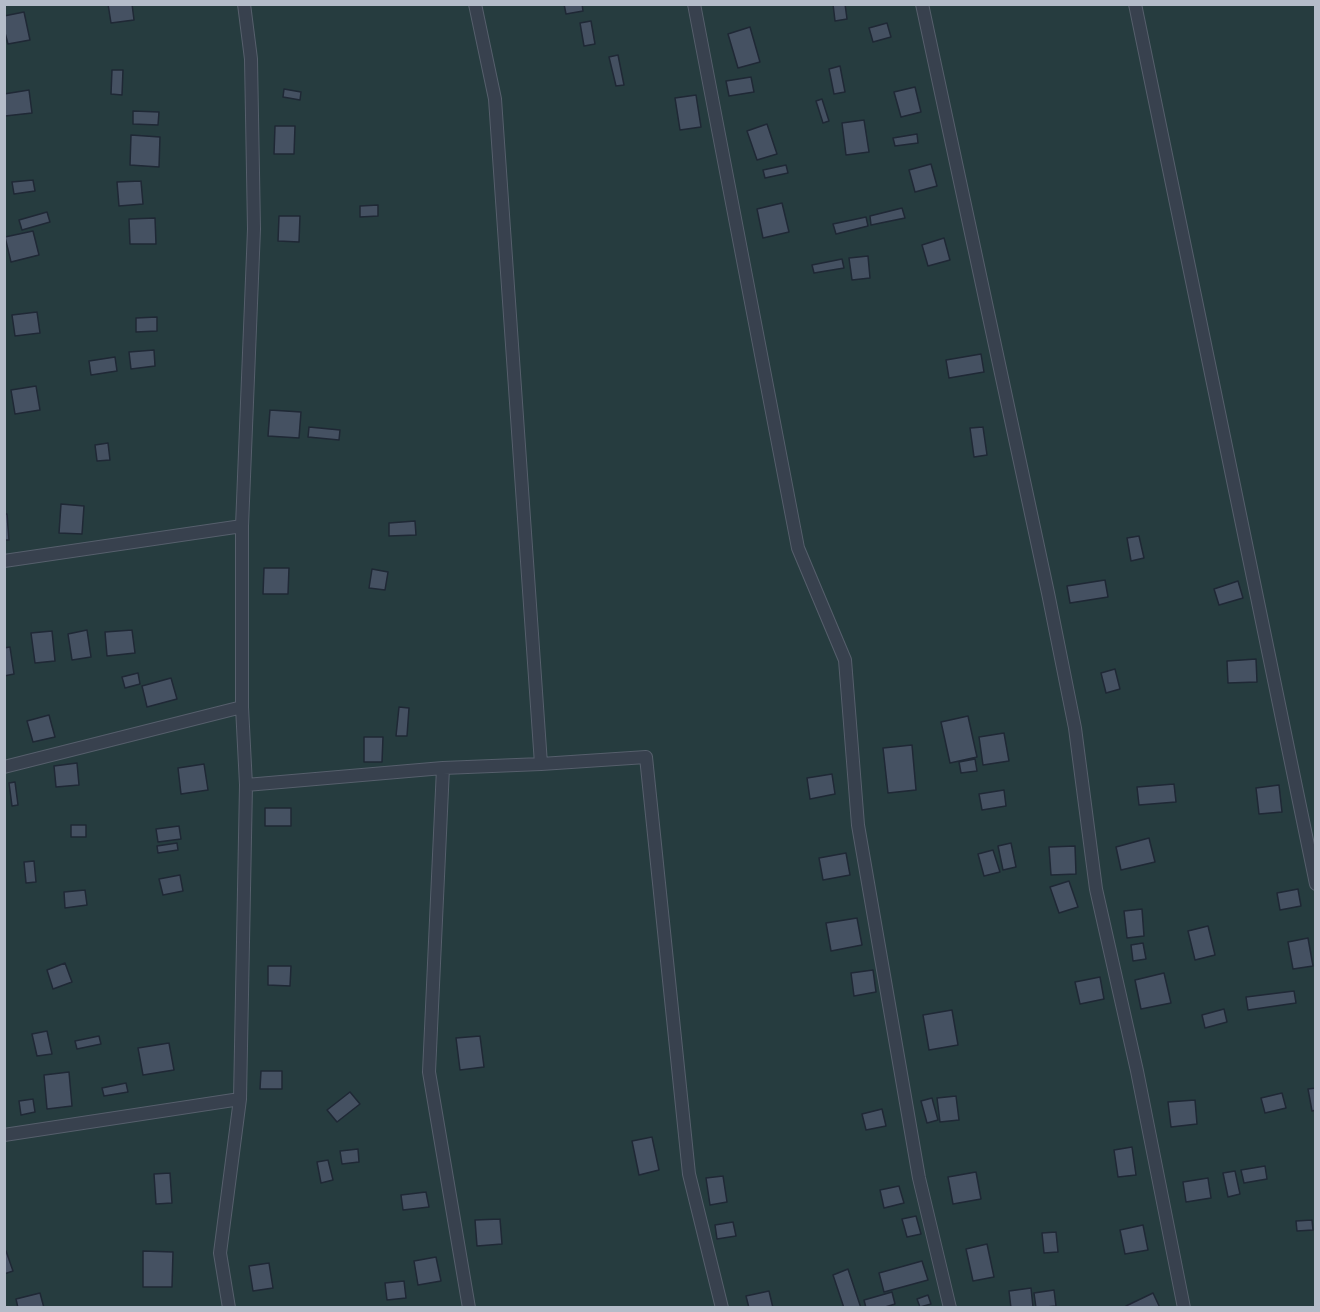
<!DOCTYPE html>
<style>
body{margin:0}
#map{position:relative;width:1320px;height:1312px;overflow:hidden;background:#242f3e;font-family:Arial,sans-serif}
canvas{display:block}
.frame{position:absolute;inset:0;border:6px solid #b4bcc9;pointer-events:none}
</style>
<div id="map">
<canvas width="1320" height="1312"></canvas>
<div class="frame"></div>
</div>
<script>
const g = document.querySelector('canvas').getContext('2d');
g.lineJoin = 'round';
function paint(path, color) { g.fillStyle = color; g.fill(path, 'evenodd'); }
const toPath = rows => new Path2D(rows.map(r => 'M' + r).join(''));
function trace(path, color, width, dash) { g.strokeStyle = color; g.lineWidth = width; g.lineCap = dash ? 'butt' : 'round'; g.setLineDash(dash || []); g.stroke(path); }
paint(toPath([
 [5,5,1315,5,1315,1307,5,1307]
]), '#263c3f');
const building = toPath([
 [108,4,132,4,134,20,111,23,108,4],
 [564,4,582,4,583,11,566,14,564,4],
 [833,4,845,4,847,19,835,21,833,4],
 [24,12,30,40,8,44,4,29,4,16,24,12],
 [591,21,595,44,584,46,580,23,591,21],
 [887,23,891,37,873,42,869,28,887,23],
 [750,27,760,62,738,68,728,34,750,27],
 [618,55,624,85,616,86,609,57,618,55],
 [840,66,845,92,834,94,829,69,840,66],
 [112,70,123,70,122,95,111,94,112,70],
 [751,77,754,92,729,96,726,81,751,77],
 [915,87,921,112,901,117,894,92,915,87],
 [284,89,301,92,300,100,283,97,284,89],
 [29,90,32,113,5,116,4,94,29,90],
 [696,95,701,127,680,130,675,98,696,95],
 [822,99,829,121,823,123,816,101,822,99],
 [133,111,159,112,158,125,133,124,133,111],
 [864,120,869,152,846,155,842,123,864,120],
 [767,124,777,154,757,160,747,131,767,124],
 [275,126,295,126,294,154,274,154,275,126],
 [917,134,918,143,895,146,893,138,917,134],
 [131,135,160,137,159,167,130,165,131,135],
 [931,164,937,186,915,192,909,170,931,164],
 [786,165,788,173,765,178,763,170,786,165],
 [33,180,35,191,14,194,12,182,33,180],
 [141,181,143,204,119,206,117,182,141,181],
 [782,203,789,232,763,238,757,209,782,203],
 [378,205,378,216,360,217,360,206,378,205],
 [902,208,905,218,871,225,870,216,902,208],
 [47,212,50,222,22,230,19,220,47,212],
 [279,216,300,216,299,242,278,241,279,216],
 [866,217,868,226,836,234,833,224,866,217],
 [155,218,156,244,130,244,129,219,155,218],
 [33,231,39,255,11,262,5,237,33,231],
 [944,238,950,260,928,266,922,245,944,238],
 [868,256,870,278,852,280,849,258,868,256],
 [842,259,844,268,814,273,812,265,842,259],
 [37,312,40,333,15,336,12,315,37,312],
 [157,317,157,331,136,332,136,318,157,317],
 [154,350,155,366,131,369,129,352,154,350],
 [981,354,984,372,949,378,946,360,981,354],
 [115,357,117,371,91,375,89,361,115,357],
 [36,386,40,410,15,414,11,390,36,386],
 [270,410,301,412,299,438,268,436,270,410],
 [309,427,340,430,339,440,308,437,309,427],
 [983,427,987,455,974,457,970,428,983,427],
 [108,443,110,460,97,461,95,445,108,443],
 [61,504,84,506,82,534,59,533,61,504],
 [4,514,7,514,9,540,4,540,4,514],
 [415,521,416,535,389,536,389,523,415,521],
 [1139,536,1144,558,1131,561,1127,538,1139,536],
 [264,568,289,568,288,594,263,594,264,568],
 [372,569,388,572,385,590,369,588,372,569],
 [1105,580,1108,597,1070,603,1067,586,1105,580],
 [1238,581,1243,598,1219,605,1214,589,1238,581],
 [87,630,91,657,72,660,68,634,87,630],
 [132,630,135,653,107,656,105,632,132,630],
 [52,631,55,661,35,663,31,633,52,631],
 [10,647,14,674,4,676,4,648,10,647],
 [1256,659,1257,682,1228,683,1227,661,1256,659],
 [1115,669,1120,689,1106,693,1101,673,1115,669],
 [138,673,140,684,125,688,122,677,138,673],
 [171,678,177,699,147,707,142,686,171,678],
 [399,707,409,708,407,736,396,736,399,707],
 [49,715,55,737,33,742,27,721,49,715],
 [968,716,977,757,950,763,941,722,968,716],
 [1004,733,1009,761,983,765,979,737,1004,733],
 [364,737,383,737,382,762,364,762,364,737],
 [912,745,916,790,888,793,883,748,912,745],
 [975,759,977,771,961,773,959,762,975,759],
 [77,763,79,785,56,787,54,766,77,763],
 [204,764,208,790,181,794,178,768,204,764],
 [832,774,835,794,810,799,807,778,832,774],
 [15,782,18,805,12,806,9,783,15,782],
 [1174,784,1176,802,1139,805,1137,787,1174,784],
 [1279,785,1282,812,1259,814,1256,788,1279,785],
 [1004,790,1006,806,982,810,979,794,1004,790],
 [265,808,291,808,291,826,265,826,265,808],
 [71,825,86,825,86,837,71,837,71,825],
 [179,826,181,839,158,842,156,829,179,826],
 [1149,838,1155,862,1121,870,1116,847,1149,838],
 [177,843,178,850,158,853,157,846,177,843],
 [1011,843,1016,867,1003,870,998,846,1011,843],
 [1075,846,1076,874,1051,875,1049,847,1075,846],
 [993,850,1000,872,984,876,978,854,993,850],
 [846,853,850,875,823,880,819,858,846,853],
 [34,861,36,882,26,883,24,862,34,861],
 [180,875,183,891,163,895,159,879,180,875],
 [1069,881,1078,907,1059,913,1050,887,1069,881],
 [1298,889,1301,906,1280,910,1277,893,1298,889],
 [85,890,87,905,65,908,64,892,85,890],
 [1142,909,1144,936,1127,938,1124,911,1142,909],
 [857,918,862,945,831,951,826,923,857,918],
 [1208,926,1215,955,1195,960,1188,931,1208,926],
 [1308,938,1313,966,1293,969,1288,942,1308,938],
 [1143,943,1146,959,1133,961,1131,945,1143,943],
 [65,963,72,982,53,989,47,970,65,963],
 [268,966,291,966,290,986,268,985,268,966],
 [873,970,876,992,854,996,851,973,873,970],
 [1164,973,1171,1003,1141,1009,1135,980,1164,973],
 [1100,977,1104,999,1080,1004,1075,982,1100,977],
 [1294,991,1296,1003,1248,1010,1246,997,1294,991],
 [1224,1009,1227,1022,1205,1028,1202,1015,1224,1009],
 [952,1010,958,1045,929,1050,923,1015,952,1010],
 [47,1031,52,1054,37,1056,32,1034,47,1031],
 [99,1036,101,1044,77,1049,75,1041,99,1036],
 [480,1036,484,1067,460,1070,456,1038,480,1036],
 [169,1043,174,1070,143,1075,138,1048,169,1043],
 [261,1071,282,1071,282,1089,260,1089,261,1071],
 [69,1072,72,1106,47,1109,44,1075,69,1072],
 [126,1083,128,1092,104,1096,102,1088,126,1083],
 [1316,1088,1316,1110,1312,1111,1308,1089,1316,1088],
 [350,1092,360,1104,337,1122,327,1110,350,1092],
 [1282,1093,1286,1108,1265,1113,1261,1098,1282,1093],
 [956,1096,959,1120,940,1122,937,1098,956,1096],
 [932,1098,938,1120,927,1123,921,1101,932,1098],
 [33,1099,35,1112,21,1115,19,1101,33,1099],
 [1195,1100,1197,1124,1171,1127,1168,1102,1195,1100],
 [882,1109,886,1126,866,1130,862,1114,882,1109],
 [652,1137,659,1170,639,1175,632,1141,652,1137],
 [1132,1147,1136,1175,1118,1177,1114,1150,1132,1147],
 [358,1149,359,1162,342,1164,340,1151,358,1149],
 [328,1160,333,1180,321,1183,317,1162,328,1160],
 [1265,1166,1267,1179,1244,1183,1241,1170,1265,1166],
 [1235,1171,1240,1194,1228,1197,1223,1173,1235,1171],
 [976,1172,981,1199,953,1204,948,1177,976,1172],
 [170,1173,172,1203,156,1204,154,1174,170,1173],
 [723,1176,727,1202,710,1205,706,1178,723,1176],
 [1208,1178,1211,1198,1186,1202,1183,1182,1208,1178],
 [899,1186,904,1203,884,1208,880,1190,899,1186],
 [426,1192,429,1207,403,1210,401,1195,426,1192],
 [916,1216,921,1234,907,1237,902,1219,916,1216],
 [500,1219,502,1244,477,1246,475,1220,500,1219],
 [1312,1220,1313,1230,1297,1231,1296,1221,1312,1220],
 [733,1222,736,1236,717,1239,715,1225,733,1222],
 [1143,1225,1148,1250,1125,1254,1120,1230,1143,1225],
 [1056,1232,1058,1252,1044,1253,1042,1233,1056,1232],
 [987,1244,994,1277,973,1281,966,1249,987,1244],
 [6,1251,13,1271,4,1274,4,1252,6,1251],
 [143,1251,173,1252,172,1287,143,1287,143,1251],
 [436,1257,441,1281,418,1285,414,1261,436,1257],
 [922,1261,928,1280,884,1292,879,1273,922,1261],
 [269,1263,273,1288,253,1291,249,1266,269,1263],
 [848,1269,861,1308,844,1308,833,1275,848,1269],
 [404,1281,406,1298,387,1300,385,1283,404,1281],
 [1031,1288,1033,1307,1011,1308,1009,1291,1031,1288],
 [1054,1290,1056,1306,1036,1308,1034,1293,1054,1290],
 [769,1291,773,1308,749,1308,746,1296,769,1291],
 [892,1292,895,1304,882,1308,866,1308,864,1300,892,1292],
 [40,1293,44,1308,18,1308,16,1299,40,1293],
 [1153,1293,1160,1308,1127,1308,1126,1306,1153,1293],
 [928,1295,931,1304,920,1307,917,1299,928,1295]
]);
paint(building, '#455162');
trace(building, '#1f2835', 1.5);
const lane = toPath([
 [694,4,798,548,845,660,858,825,919,1178,950,1308],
 [922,4,1048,593,1075,728,1096,889,1137,1071,1184,1308],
 [1135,4,1316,884],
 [4,561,242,526],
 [541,764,646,757,689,1174,722,1308],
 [4,767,242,707],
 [443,768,429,1072,469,1308],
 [246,785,443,768,541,764,495,99,475,4],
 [4,1135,240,1099],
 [229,1308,220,1253,240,1099,246,785,242,707,242,526,254,229,251,59,244,4]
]);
trace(lane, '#565f6c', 14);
trace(lane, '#38414e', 12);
</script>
